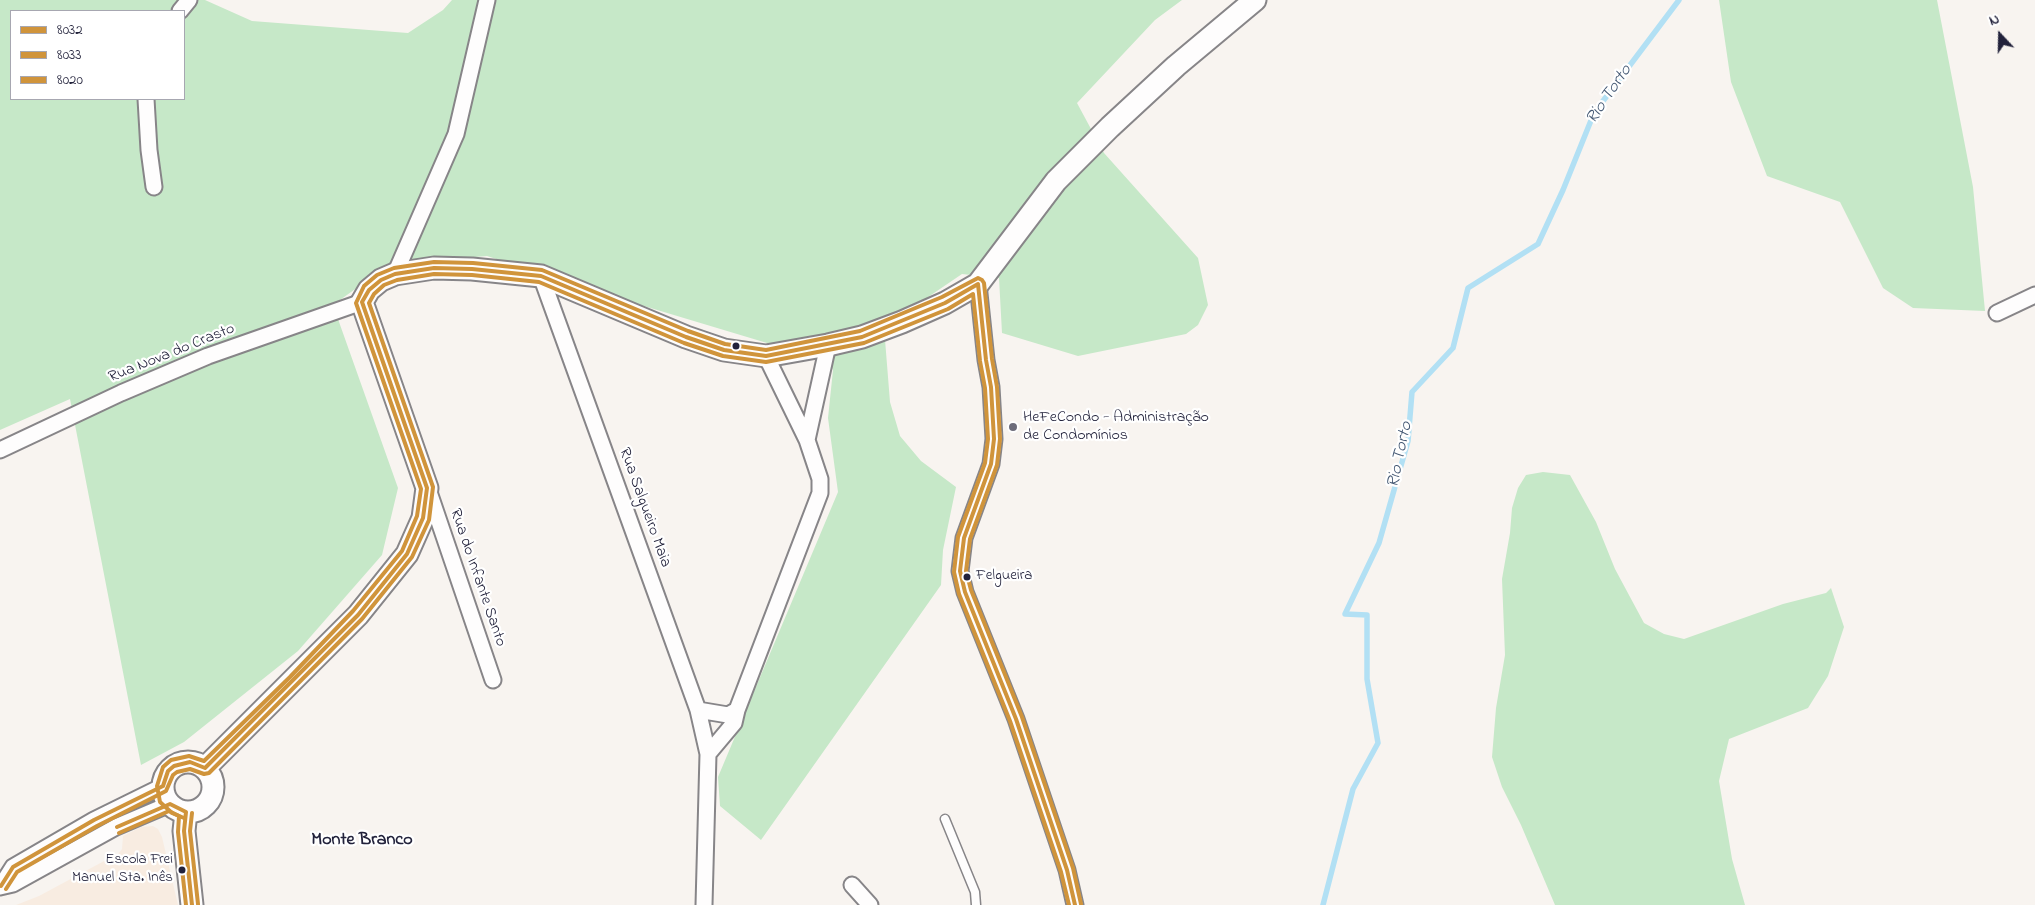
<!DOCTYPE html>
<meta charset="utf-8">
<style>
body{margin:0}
#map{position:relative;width:2035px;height:905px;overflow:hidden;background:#f8f4f0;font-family:"Indie Flower",sans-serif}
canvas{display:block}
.legend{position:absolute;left:10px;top:10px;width:175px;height:90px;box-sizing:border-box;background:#fff;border:1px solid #a7a7b1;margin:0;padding:6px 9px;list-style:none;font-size:15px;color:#22223b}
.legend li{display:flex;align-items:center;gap:10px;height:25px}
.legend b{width:25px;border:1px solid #a7a7b1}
.north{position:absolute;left:1975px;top:10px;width:50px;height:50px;-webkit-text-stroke:4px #fff;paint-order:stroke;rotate:339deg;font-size:14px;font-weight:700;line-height:20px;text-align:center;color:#22223b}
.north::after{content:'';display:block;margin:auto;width:18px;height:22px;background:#22223b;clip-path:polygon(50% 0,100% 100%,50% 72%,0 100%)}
</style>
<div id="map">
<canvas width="2035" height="905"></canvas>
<ul class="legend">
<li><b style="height:6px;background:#d0943b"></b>8032</li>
<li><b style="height:6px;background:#d0943b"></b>8033</li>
<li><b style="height:6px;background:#d0943b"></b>8020</li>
</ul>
<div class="north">N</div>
</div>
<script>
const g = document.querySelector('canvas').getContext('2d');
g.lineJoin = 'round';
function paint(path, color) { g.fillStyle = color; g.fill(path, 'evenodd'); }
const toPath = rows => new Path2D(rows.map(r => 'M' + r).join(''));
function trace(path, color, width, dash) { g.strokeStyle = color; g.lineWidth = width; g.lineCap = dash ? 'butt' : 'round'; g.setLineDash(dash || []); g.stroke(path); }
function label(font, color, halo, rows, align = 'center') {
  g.font = font + ' "Indie Flower",sans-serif'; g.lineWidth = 4.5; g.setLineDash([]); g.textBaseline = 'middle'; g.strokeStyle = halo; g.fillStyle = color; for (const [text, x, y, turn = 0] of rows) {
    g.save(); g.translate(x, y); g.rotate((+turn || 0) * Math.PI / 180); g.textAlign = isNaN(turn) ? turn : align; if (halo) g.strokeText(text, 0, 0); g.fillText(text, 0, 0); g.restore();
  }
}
paint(toPath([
 [153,826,158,829,162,837,178,905,16,905,39,896,119,853,122,849,123,836,141,827]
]), '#f8ece1');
paint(toPath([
 [0,0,205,0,252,21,408,33,443,10,452,0,1182,0,1155,20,1077,103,1104,153,1198,258,1208,305,1198,325,1186,334,1078,356,1002,333,999,278,962,274,884,327,890,402,900,436,921,461,956,487,943,550,941,585,761,840,720,806,718,777,838,492,828,418,833,370,818,339,777,346,624,300,487,256,416,262,365,282,333,305,398,488,382,555,298,651,184,742,141,765,70,399,0,430],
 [11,11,184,11,184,99,11,99],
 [1719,0,1937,0,1973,187,1985,311,1913,308,1883,288,1840,202,1767,176,1731,82],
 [1543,472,1570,475,1596,522,1615,569,1644,623,1664,634,1684,639,1783,604,1826,593,1831,588,1844,627,1828,676,1808,708,1729,739,1719,781,1732,859,1745,905,1555,905,1521,825,1502,787,1492,757,1496,708,1505,655,1502,579,1510,533,1512,508,1518,488,1526,475]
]), '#c6e8c8');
trace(toPath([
 [1323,905,1353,789,1378,743,1367,679,1367,615,1345,614,1379,543,1408,441,1412,392,1453,348,1468,288,1538,244,1563,190,1594,113,1679,0]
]), '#b2e0f4', 5.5);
const lane = toPath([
 [945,819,975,892,976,905]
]);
const street = toPath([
 [180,11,189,0],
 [146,99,149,150,154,187],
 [395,274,456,134,487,0],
 [541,276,698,710,708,754,704,905],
 [978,284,986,360,991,387,994,439,991,464,964,538,960,571,965,592,1016,719,1067,870,1075,905],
 [1997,313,2035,295],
 [807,440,828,345],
 [0,450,121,393,208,356,362,302],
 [429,492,493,680],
 [698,710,728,715,737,710,820,493,820,479,807,440,766,356],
 [708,754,734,723,737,710],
 [852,885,870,905],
 [1,886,13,867,94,820,163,786],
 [0,887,13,884,116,827,170,804]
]);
const secondary = toPath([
 '163 787a25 25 0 1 1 50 0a25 25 0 1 1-50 0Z',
 [205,768,358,615,407,554,423,518,427,488,362,302,369,290,381,280,395,274,434,268,472,269,541,276,686,337,724,350,766,356,828,345,862,337,902,322,945,303,978,284,1056,181,1110,127,1176,66,1255,0],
 [186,812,184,831,192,905]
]);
trace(lane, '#878588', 11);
trace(street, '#878588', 19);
trace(secondary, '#878588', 25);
trace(lane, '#fefdfd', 8);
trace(street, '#fefdfd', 15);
trace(secondary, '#fefdfd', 21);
trace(toPath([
 [117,827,170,804,186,812,184,831,192,905],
 [1,886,13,867,94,820,163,786,168,771,174,766,190,762,205,768,358,615,407,554,423,518,427,488,362,302,369,290,381,280,395,274,434,268,472,269,541,276,686,337,724,350,766,356,862,337,945,303,978,284,986,360,991,387,994,439,991,464,964,538,960,571,965,592,1016,719,1067,870,1075,905]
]), '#d0943b', 4);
trace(toPath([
 [119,833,169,811,179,816,178,832,186,905],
 [6,889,17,872,97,826,166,791,173,775,177,772,190,769,204,774,209,773,362,619,412,557,429,520,433,487,369,303,374,294,384,285,397,280,434,274,472,275,539,282,684,343,723,356,766,362,864,343,948,309,973,294,980,361,985,388,988,439,985,463,958,537,954,572,959,594,1010,721,1061,872,1069,905]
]), '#d0943b', 4);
trace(toPath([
 [192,813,190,831,198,904],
 [184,818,172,813,160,802,157,786,163,767,171,760,189,756,204,761,290,677,353,611,402,551,417,516,421,489,356,303,364,286,377,275,394,268,434,262,473,263,542,270,688,331,725,344,766,350,860,331,942,297,978,278,982,280,984,283,992,359,997,387,1000,439,997,465,970,539,966,571,971,590,1022,717,1073,868,1081,904]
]), '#d0943b', 4);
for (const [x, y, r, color] of [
 [736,346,4.5,"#22223b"],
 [1013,427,5,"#6d6c7a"],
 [967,577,4.5,"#22223b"],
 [182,870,4.5,"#22223b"]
]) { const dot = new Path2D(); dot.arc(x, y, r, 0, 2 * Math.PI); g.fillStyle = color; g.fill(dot); trace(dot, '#fff', 2); }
label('15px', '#22223b', '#fff', [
 ["Felgueira",976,577],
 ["Escola Frei",173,861,"right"],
 ["Manuel Sta. Inês",173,879,"right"]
], 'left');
label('16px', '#22223b', '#fff', [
 ["Rua Nova do Crasto",172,354,-22],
 ["Rua Salgueiro Maia",644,508,70],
 ["Rua do Infante Santo",477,578,71]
]);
label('16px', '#22223b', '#fff', [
 ["HeFeCondo - Administração",1023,418],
 ["de Condomínios",1023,436]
], 'left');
label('italic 18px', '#445873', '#fff', [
 ["Rio Torto",1610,95,-56],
 ["Rio Torto",1401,455,-78]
]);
label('bold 18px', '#22223b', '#fff', [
 ["Monte Branco",362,841]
]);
</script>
